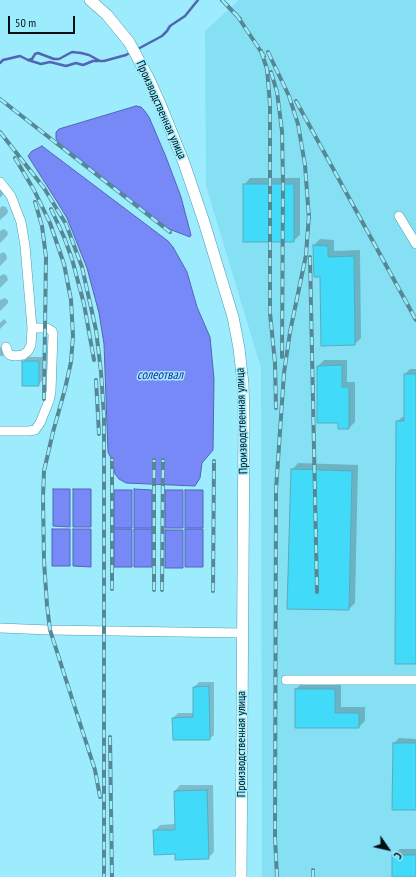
<!DOCTYPE html>
<meta charset="utf-8">
<style>
body{margin:0}
#map{position:relative;width:416px;height:877px;overflow:hidden;background:#9cecfe;font-family:"PT Sans Narrow",sans-serif}
canvas{display:block}
.north{position:absolute;left:368px;top:829px;width:40px;height:40px;-webkit-text-stroke:3px #9cecfe;paint-order:stroke;rotate:124deg;font-size:11px;font-weight:700;line-height:16px;text-align:center;color:#000f14}
.north::after{content:'';display:block;margin:auto;width:14px;height:18px;background:#000f14;clip-path:polygon(50% 0,100% 100%,50% 72%,0 100%)}
.scale{position:absolute;left:8px;top:16px;width:67px;height:18px;box-sizing:border-box;border:2px solid #000f14;border-top:0;padding-left:5px;font-size:12px;line-height:14px;white-space:nowrap;color:#000f14;-webkit-text-stroke:3px #9cecfe;paint-order:stroke}
</style>
<div id="map">
<canvas width="416" height="877"></canvas>
<div class="north">С</div>
<div class="scale">50 m</div>
</div>
<script>
const g = document.querySelector('canvas').getContext('2d');
g.lineJoin = 'round';
function paint(path, color) { g.fillStyle = color; g.fill(path, 'evenodd'); }
const toPath = rows => new Path2D(rows.map(r => 'M' + r).join(''));
function trace(path, color, width, dash) { g.strokeStyle = color; g.lineWidth = width; g.lineCap = dash ? 'butt' : 'round'; g.setLineDash(dash || []); g.stroke(path); }
function label(font, color, halo, rows, align = 'center') {
  g.font = font + ' "PT Sans Narrow",sans-serif'; g.lineWidth = 3; g.setLineDash([]); g.textBaseline = 'middle'; g.strokeStyle = halo; g.fillStyle = color; for (const [text, x, y, turn = 0] of rows) {
    g.save(); g.translate(x, y); g.rotate((+turn || 0) * Math.PI / 180); g.textAlign = isNaN(turn) ? turn : align; if (halo) g.strokeText(text, 0, 0); g.fillText(text, 0, 0); g.restore();
  }
}
paint(toPath([
 [239,0,416,0,416,877,262,877,261,368,206,186,205,31]
]), '#86e0f3');
const water = toPath([
 [136,106,141,107,144,110,149,117,166,157,181,197,191,235,190,237,169,229,59,143,56,139,56,132,59,129,136,106],
 [42,146,168,241,173,247,187,272,197,307,210,337,214,379,213,450,202,463,200,478,195,486,126,483,119,479,115,474,112,460,108,452,104,344,99,313,87,268,67,218,56,200,28,156,32,151,42,146],
 [53,489,70,489,70,527,53,526,53,489],
 [73,489,91,489,91,527,73,527,73,489],
 [134,489,152,490,152,528,134,528,134,489],
 [114,490,132,490,132,528,114,528,114,490],
 [165,490,183,490,183,528,165,528,165,490],
 [185,490,203,490,203,528,185,528,185,490],
 [52,529,70,529,70,566,52,566,52,529],
 [73,529,91,529,91,567,73,566,73,529],
 [114,529,132,529,132,567,114,567,114,529],
 [134,529,152,529,152,567,134,567,134,529],
 [185,529,203,529,203,567,185,567,185,529],
 [165,530,183,530,183,568,165,568,165,530]
]);
paint(water, '#7689f7');
trace(water, '#5364b3', 1);
paint(toPath([
 [250,178,300,178,300,235,293,241,244,185],
 [0,187,4,193,0,198],
 [2,206,6,207,8,211,7,214,0,220,0,208],
 [4,229,7,231,8,234,6,237,0,243,0,231],
 [320,239,334,240,334,251,360,250,361,338,355,344,314,245],
 [3,252,6,254,7,259,0,266,0,254],
 [4,274,7,276,8,280,0,288,0,276],
 [5,298,8,300,8,303,0,311,0,300],
 [4,319,7,322,0,329,0,323],
 [0,347,1,347,4,355,3,356,0,356],
 [28,357,44,357,43,380,38,385,23,362],
 [324,360,347,360,347,382,355,382,355,422,349,428,339,428,339,422,318,422,318,366],
 [410,369,416,369,416,663,397,422,402,417,405,417,405,374],
 [298,463,358,465,355,603,349,609,292,470],
 [199,682,214,682,214,735,209,739,173,718,178,713,194,713,194,687],
 [302,683,341,683,341,707,365,707,365,721,359,727,296,727,296,689],
 [399,738,416,739,416,809,394,743],
 [180,785,213,785,214,852,208,858,176,853,154,831,160,825,175,824,175,791],
 [400,849,416,849,416,877,393,877,393,855]
]), '#0003');
trace(toPath([
 [136,50,162,36,167,31,170,26,185,16,198,0],
 [28,60,41,64,50,62,66,66,76,63,83,65,93,61,98,61],
 [0,63,3,60,20,56,28,60,32,59,35,54,38,53,54,59,59,59,72,52,81,53,89,55,100,61,104,61,126,55,131,52]
]), '#5364b3', 2.5);
const building = toPath([
 [243,184,294,184,294,242,243,242,243,184],
 [313,245,328,246,328,257,354,256,355,345,321,346,320,277,314,277,313,245],
 [22,361,39,361,39,386,22,386,22,361],
 [342,365,342,387,349,387,349,429,338,429,338,423,317,423,317,366,342,365],
 [404,374,416,374,416,664,395,664,396,421,404,421,404,374],
 [291,469,352,471,349,610,287,609,291,469],
 [209,686,210,740,173,740,172,718,193,717,193,687,209,686],
 [295,689,335,689,335,713,359,713,359,728,295,728,295,689],
 [393,743,416,743,416,810,392,810,393,743],
 [207,790,209,859,175,860,175,854,154,855,153,830,175,830,174,791,207,790],
 [392,855,416,855,416,877,392,877,392,855]
]);
paint(building, '#41dbf9');
trace(building, '#5baabc', 1);
const minor = toPath([
 [0,182,11,196,21,222,25,246,32,328,31,345,28,351,23,355,15,356,10,355,8,353,6,347],
 [399,216,416,244],
 [0,431,29,431,35,430,40,423,49,401,51,391,53,334,52,331,47,328,32,328],
 [0,628,50,630,242,633],
 [286,680,416,680]
]);
const major = toPath([
 [90,0,107,15,129,42,149,79,161,106,184,163,204,222,233,317,239,348,243,384,244,421,241,877]
]);
trace(minor, '#4e9dae', 10);
trace(major, '#4e9dae', 12);
trace(minor, '#fff', 9);
trace(major, '#fff', 11);
const rail = toPath([
 [222,0,240,19],
 [236,14,264,56],
 [261,51,267,69,270,104,270,313,275,363,276,408],
 [268,52,289,96,298,124,305,165,309,219],
 [271,72,277,92,282,131,283,182,282,357],
 [0,99,170,232],
 [296,101,416,320],
 [0,132,44,188,66,224,82,267,96,330,101,372,104,416,104,877],
 [15,158,34,190,50,223,64,264,71,300,73,336,71,362,65,389,53,432,44,471,43,497,44,561,47,605,50,630,95,770,100,797],
 [35,202,42,226,46,257,44,399],
 [51,209,64,237,72,259,84,304,94,360],
 [310,257,317,592],
 [96,380,99,434],
 [112,589,112,459],
 [154,590,154,460],
 [162,590,163,460],
 [213,591,214,461],
 [110,737,112,877],
 [313,870,313,877],
 [277,877,275,838,276,490,284,373,290,332,306,255,309,214]
]);
trace(rail, '#558894', 4);
trace(rail, '#9cecfe', 2.5, [8]);
label('12px', '#000f14', '#9cecfe', [
 ["Производственная улица",161,110,66],
 ["Производственная улица",242,421,-92],
 ["Производственная улица",242,744,-90]
]);
label('italic 13px', '#2922a1', '#9cecfe', [
 ["солеотвал",160,375]
]);
</script>
